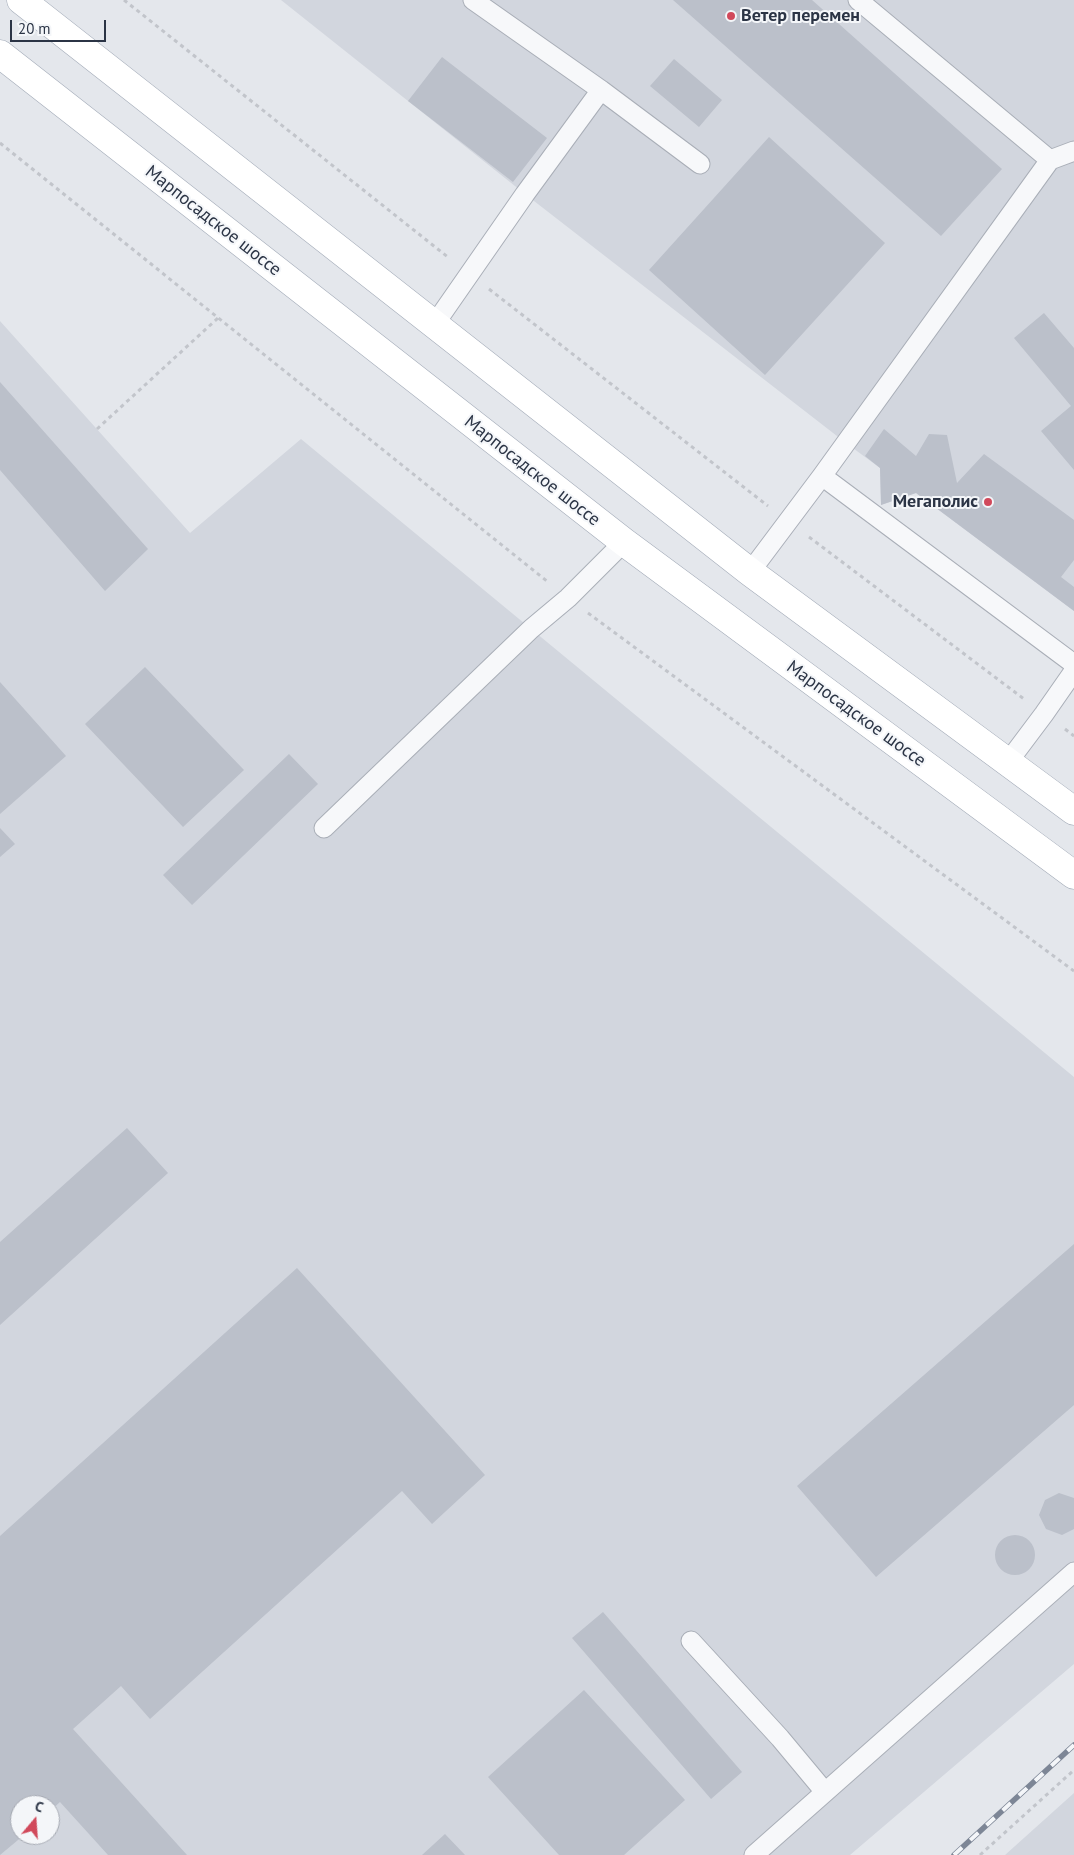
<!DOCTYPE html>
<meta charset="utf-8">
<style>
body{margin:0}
#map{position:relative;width:1074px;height:1855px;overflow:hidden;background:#e4e7ec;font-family:"PT Sans",sans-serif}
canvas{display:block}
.north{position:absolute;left:10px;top:1795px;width:50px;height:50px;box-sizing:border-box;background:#f4f6f9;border:1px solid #a4a8b1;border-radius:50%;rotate:18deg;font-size:14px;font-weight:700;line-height:20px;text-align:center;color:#2b3445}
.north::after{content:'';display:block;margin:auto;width:18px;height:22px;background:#d1495b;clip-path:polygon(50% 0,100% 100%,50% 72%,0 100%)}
.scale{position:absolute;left:10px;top:20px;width:96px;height:22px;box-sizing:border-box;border:2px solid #2b3445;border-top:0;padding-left:6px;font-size:15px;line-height:18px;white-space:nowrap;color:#2b3445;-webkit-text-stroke:4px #f4f6f9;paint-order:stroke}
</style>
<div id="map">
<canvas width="1074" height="1855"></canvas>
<div class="north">С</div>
<div class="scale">20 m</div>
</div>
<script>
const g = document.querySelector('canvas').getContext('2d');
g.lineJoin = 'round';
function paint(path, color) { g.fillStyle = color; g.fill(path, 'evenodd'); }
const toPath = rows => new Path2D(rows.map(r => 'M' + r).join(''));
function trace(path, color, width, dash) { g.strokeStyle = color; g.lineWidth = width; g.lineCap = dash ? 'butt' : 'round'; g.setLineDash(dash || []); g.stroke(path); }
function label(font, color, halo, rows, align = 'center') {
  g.font = font + ' "PT Sans",sans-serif'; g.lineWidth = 4; g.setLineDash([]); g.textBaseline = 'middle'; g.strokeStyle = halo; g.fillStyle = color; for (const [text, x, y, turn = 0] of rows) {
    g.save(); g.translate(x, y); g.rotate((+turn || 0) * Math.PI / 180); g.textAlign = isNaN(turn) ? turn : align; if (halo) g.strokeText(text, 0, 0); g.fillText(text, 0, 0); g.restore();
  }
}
paint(toPath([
 [281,0,1074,0,1074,611,916,493,881,505,880,468,846,443,525,194],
 [0,321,190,533,301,439,1074,1077,1074,1664,850,1855,0,1855],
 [20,1805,50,1805,50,1835,20,1835],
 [1074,1793,1074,1855,1005,1855]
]), '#d2d6de');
paint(toPath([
 [673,0,812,0,1002,169,941,236],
 [442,57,547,138,513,182,408,101],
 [674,59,722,100,699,127,650,86],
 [769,137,885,243,765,375,649,270],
 [1044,313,1074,348,1074,470,1041,431,1071,406,1014,338],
 [0,382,148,549,105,591,0,470],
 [884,429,916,456,929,434,947,435,957,483,984,454,1074,520,1074,560,1061,577,1074,587,1074,611,916,493,881,505,880,468,865,456],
 [145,667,244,770,183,827,85,724],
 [0,682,66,756,0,814],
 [289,754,318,784,192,905,163,875],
 [0,828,15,844,0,857],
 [127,1128,168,1173,0,1325,0,1242],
 [1074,1244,1074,1405,876,1577,797,1486],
 [297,1268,485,1475,432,1524,402,1491,150,1719,121,1686,73,1729,187,1855,108,1855,60,1802,50,1811,50,1805,20,1805,20,1835,24,1835,0,1855,0,1536],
 [1059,1493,1074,1498,1074,1529,1062,1535,1046,1529,1039,1515,1045,1500],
 '995 1555a20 20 0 1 1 40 0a20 20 0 1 1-40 0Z',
 [603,1612,742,1772,711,1799,572,1638],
 [584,1690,685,1800,624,1855,559,1855,488,1777],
 [445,1834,465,1855,422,1855]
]), '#bbc0ca');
const service = toPath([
 [473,0,601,90,700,164],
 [858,0,1050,160],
 [434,325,525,194,601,90],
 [822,476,1074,664],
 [750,572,822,476,1050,160,1074,151],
 [1008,762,1044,714,1074,671],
 [324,828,531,629,568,598,624,542],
 [691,1641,780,1738,825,1792],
 [754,1855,1074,1572]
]);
const primary = toPath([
 [21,0,750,572,1074,811],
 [0,54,624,542,1074,875]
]);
trace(service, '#a9aeb7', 21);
trace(primary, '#a3abb8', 29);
trace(toPath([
 [124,0,449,258],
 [0,143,548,582],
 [489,289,768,506],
 [97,429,218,318],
 [809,537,1024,699],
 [588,613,1074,971],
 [1065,729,1074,736],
 [980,1855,1074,1770]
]), '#c2c5cb', 3, [4, 4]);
trace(service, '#f7f8fa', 19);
trace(primary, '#fff', 28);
const rail = toPath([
 [954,1855,1074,1745]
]);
trace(rail, '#7d8696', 5.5);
trace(rail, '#f4f6f9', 4, [11]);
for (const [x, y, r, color] of [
 [731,16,5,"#d1495b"],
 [988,502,5,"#d1495b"]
]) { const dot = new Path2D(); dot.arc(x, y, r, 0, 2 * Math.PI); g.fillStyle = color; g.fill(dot); trace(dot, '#f4f6f9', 2); }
label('bold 18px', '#2b3445', '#f4f6f9', [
 ["Ветер перемен",741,16],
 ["Мегаполис",978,502,"right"]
], 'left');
label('18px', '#2b3445', '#f4f6f9', [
 ["Марпосадское шоссе",213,221,38],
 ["Марпосадское шоссе",532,471,38],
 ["Марпосадское шоссе",856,714,36]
]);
</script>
